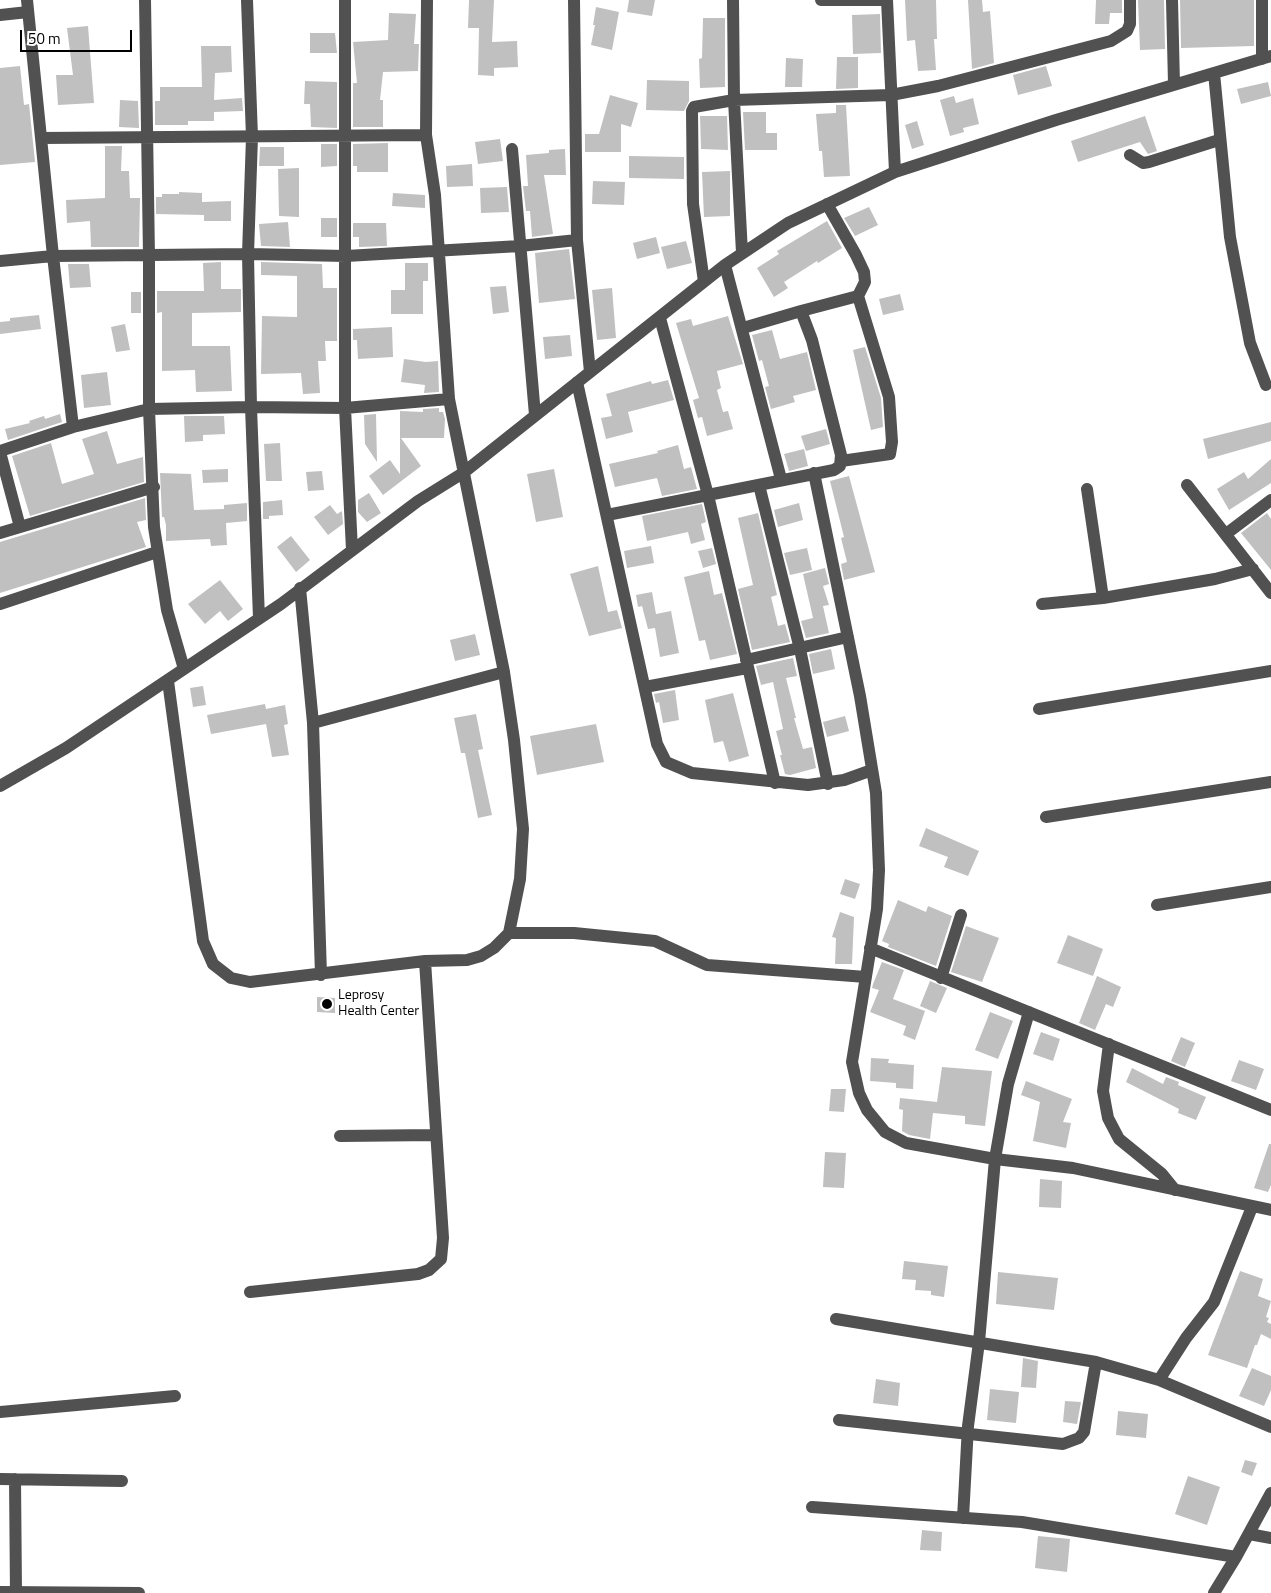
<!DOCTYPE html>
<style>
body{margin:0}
#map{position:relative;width:1271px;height:1593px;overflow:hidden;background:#fff;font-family:"Titillium Web",sans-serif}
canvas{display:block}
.scale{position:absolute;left:20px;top:30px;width:112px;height:22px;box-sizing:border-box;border:2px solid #000;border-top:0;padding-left:6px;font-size:15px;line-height:18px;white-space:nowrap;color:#000;-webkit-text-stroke:4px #fff;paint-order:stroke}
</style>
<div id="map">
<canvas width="1271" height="1593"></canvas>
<div class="scale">50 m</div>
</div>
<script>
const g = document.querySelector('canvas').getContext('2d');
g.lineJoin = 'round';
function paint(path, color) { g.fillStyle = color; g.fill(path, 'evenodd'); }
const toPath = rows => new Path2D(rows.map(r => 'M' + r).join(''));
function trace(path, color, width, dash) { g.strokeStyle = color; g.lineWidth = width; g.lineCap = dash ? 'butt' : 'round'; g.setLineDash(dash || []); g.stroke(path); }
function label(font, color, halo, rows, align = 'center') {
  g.font = font + ' "Titillium Web",sans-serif'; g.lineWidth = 4; g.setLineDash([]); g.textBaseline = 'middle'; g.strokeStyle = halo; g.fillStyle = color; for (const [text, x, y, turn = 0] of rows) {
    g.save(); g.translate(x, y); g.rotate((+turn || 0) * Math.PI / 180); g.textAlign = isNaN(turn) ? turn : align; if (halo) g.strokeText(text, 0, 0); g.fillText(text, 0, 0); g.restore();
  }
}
paint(toPath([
 [469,0,494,0,492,42,517,41,518,67,494,68,494,76,478,75,479,28,468,28],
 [629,0,655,0,652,16,627,12],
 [905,0,936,0,937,39,934,39,936,70,918,71,915,40,907,41],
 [968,0,982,0,983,12,990,11,994,63,972,69],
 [1096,0,1122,0,1122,13,1110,13,1109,24,1095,24],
 [1138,0,1164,0,1165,49,1140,50],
 [1180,0,1254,0,1254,46,1181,48],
 [596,7,619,12,612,50,591,45,595,25,593,25],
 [389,13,416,14,414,44,419,44,418,71,383,72,380,100,383,100,383,127,353,127,353,83,357,83,353,42,388,40],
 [880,14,881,53,853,54,852,15],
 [703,18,725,18,725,87,700,88,699,59,702,58],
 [88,26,94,103,58,105,56,75,73,75,67,28],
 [310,33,335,33,337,53,310,53],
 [201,46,231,46,232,72,215,73,214,100,242,98,243,111,214,112,214,121,188,121,188,125,155,125,155,101,160,101,160,87,202,87],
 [837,57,858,57,858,88,836,89],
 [786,58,803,59,802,87,785,87],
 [20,66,24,105,29,104,35,162,0,165,0,68],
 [1046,66,1052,86,1018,95,1013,75],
 [647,80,689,81,689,101,684,111,646,110],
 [305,81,337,82,337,128,311,127,310,104,304,104],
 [1268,82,1271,96,1241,104,1237,89],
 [610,95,638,103,631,127,621,124,621,152,585,152,585,134,599,134],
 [954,96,956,103,973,98,979,124,963,128,964,132,950,136,940,100],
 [120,100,138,101,139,128,119,127],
 [836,105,846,105,850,176,824,177,822,151,819,151,816,114,836,113],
 [743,112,766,112,766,133,777,133,777,150,745,150],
 [700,116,727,116,728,150,701,149],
 [1145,116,1157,151,1148,154,1140,142,1078,162,1071,141],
 [917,121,924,145,912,149,905,125],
 [500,139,503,161,478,164,475,142],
 [388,143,388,172,357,172,357,166,353,166,353,144],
 [321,144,337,144,337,166,321,167],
 [105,146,122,146,121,171,129,171,130,198,140,198,139,247,91,247,90,221,67,223,66,200,105,198],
 [260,147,284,147,284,166,259,166],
 [565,149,566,175,544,175,553,234,532,237,530,211,526,211,523,186,528,186,526,155,549,153,549,150],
 [629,156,684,157,684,179,629,178],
 [472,164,473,186,447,187,446,166],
 [299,168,299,217,279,216,278,169],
 [730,171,730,216,704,217,702,172],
 [593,181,625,182,624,205,592,204],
 [507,187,509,212,481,213,480,188],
 [179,192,202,193,202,202,231,201,231,221,204,221,204,215,156,214,156,197,162,197,162,194,179,194],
 [393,193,425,195,425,208,392,206],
 [869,207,878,225,855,236,844,218],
 [321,218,337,218,337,237,321,237],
 [827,221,842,248,818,263,817,261,784,282,788,288,774,297,757,268,779,254,777,251],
 [288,222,290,247,261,246,259,224],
 [353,223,386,223,387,246,359,247,359,237,353,237],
 [656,237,660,253,637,259,633,243],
 [686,241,692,263,667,269,661,247],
 [569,249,575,299,539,303,535,253],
 [221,262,221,289,241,289,241,312,192,313,192,346,230,346,232,391,196,392,195,370,162,371,162,312,157,313,157,291,204,291,203,263],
 [261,262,322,264,323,288,337,288,337,341,325,341,326,361,318,361,320,393,303,394,301,373,261,374,262,316,297,317,297,276,261,275],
 [405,263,428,263,428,281,423,281,423,314,391,314,391,290,405,290],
 [68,264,89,264,91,287,70,288],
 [506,286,509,312,493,314,490,287],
 [612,288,616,338,597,340,592,290],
 [131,292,141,292,141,313,131,313],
 [900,294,904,310,883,315,879,299],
 [39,315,41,329,0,334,0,322,10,321,10,318],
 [728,316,743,364,717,371,721,388,717,390,723,412,728,411,733,429,707,436,702,417,698,418,693,400,699,398,676,323,691,319,693,326],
 [125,324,130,350,116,352,111,327],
 [392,327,393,357,358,359,357,340,353,340,353,329],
 [772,330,780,359,807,352,816,390,793,396,795,402,771,409,765,387,769,386,762,360,759,361,752,335],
 [570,335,572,356,545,359,543,337],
 [865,347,881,398,883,427,871,430,853,350],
 [404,359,426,362,438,361,439,392,424,393,425,385,401,382],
 [107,372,111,405,84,408,81,375],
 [668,380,674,400,628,412,633,432,606,439,601,418,612,416,606,394,651,381,652,384],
 [439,408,439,412,443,412,445,419,444,438,401,438,421,466,383,495,369,476,390,460,400,474,400,411,423,412,423,409],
 [60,414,62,422,8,440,5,429,30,423,29,421,44,416,45,419],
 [376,414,377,462,365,444,364,415],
 [184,416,224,416,225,434,203,435,203,441,185,442],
 [1271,422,1271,441,1208,459,1203,439],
 [826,429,830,444,806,451,801,436],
 [107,431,117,464,143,457,144,482,30,516,12,456,51,443,62,484,94,474,82,439],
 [280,443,282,481,266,481,264,444],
 [678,445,684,469,691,467,697,489,662,496,657,478,615,487,609,464,658,453,657,451],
 [804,449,808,466,789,471,784,454],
 [1271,459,1271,483,1229,510,1217,489,1244,472,1248,479],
 [228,469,228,482,203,483,202,470],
 [554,469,563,517,536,522,527,474],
 [322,471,324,490,308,491,306,472],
 [160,473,191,474,194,510,224,509,224,505,247,503,247,521,226,523,227,545,211,546,210,539,166,541,166,525,164,517,162,517],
 [849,476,875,572,844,580,841,564,847,562,841,538,844,537,830,481],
 [369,493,381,513,367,522,358,512,358,500],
 [145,498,146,520,137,522,146,547,0,593,0,542],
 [282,500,283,515,269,516,269,519,263,519,263,502],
 [799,503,803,520,778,527,774,510],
 [702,504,706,522,701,524,705,540,691,544,688,532,647,541,642,516],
 [330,505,337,514,342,511,343,524,328,535,314,517],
 [758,513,777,595,771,597,778,626,785,624,790,642,752,650,738,589,753,585,738,518],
 [1267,513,1271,519,1271,570,1241,533],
 [291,536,310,560,296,572,277,547],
 [651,546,654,563,627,568,624,551],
 [712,548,716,564,703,568,698,551],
 [807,548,812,570,790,575,784,553],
 [598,566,608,612,617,610,622,628,589,636,570,574],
 [825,568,829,584,823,586,829,605,823,606,829,633,806,638,801,621,813,618,803,574],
 [709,571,714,595,722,593,737,654,710,660,705,640,699,641,684,577],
 [220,580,243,609,228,621,220,611,205,624,188,604],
 [652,592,656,614,671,611,679,653,660,657,655,628,648,629,642,606,638,607,636,595],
 [475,634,480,655,455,661,450,640],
 [831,649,835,669,813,674,809,654],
 [793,658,797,676,786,678,796,718,794,718,803,749,812,747,816,768,790,775,785,774,780,755,782,755,776,731,783,729,773,682,761,685,756,666],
 [203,686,206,705,193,707,190,688],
 [675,690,679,720,663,723,659,702,656,703,654,694],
 [733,693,749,756,729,762,723,741,714,743,705,700],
 [265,704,266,709,285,705,288,724,284,725,289,755,272,757,266,724,211,734,207,715],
 [476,714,483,749,478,750,492,815,478,818,465,753,461,753,454,718],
 [845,716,849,731,827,737,823,722],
 [596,724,604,762,537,775,530,736],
 [926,828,979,851,968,876,944,867,948,857,919,846],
 [845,879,860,884,855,899,840,894],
 [898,900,926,912,928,906,952,916,936,966,888,947,889,944,882,941],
 [840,912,854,917,852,964,835,964,836,938,832,937],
 [966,926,999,938,982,982,951,972],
 [1068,935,1103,949,1093,976,1057,963],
 [882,962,904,970,893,999,925,1011,915,1040,903,1035,906,1026,870,1012,879,990,872,988,873,984],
 [1097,976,1121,987,1113,1007,1106,1004,1095,1030,1079,1023],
 [930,981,947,988,936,1013,920,1006],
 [317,997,335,998,335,1013,317,1012],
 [990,1012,1013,1021,998,1059,975,1050],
 [1041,1032,1060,1039,1053,1061,1033,1054],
 [1181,1037,1195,1043,1185,1067,1171,1061],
 [871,1058,889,1059,888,1063,914,1065,913,1089,896,1088,896,1083,870,1081],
 [1239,1060,1264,1069,1256,1090,1231,1081],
 [942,1067,992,1071,985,1126,965,1124,965,1116,933,1113,930,1139,909,1135,902,1131,903,1110,899,1109,900,1098,937,1102],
 [1132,1068,1163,1084,1166,1077,1179,1082,1178,1085,1206,1097,1196,1120,1178,1113,1179,1109,1126,1082],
 [1026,1081,1072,1099,1063,1122,1071,1123,1066,1148,1033,1141,1040,1102,1021,1095],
 [831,1089,846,1089,844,1112,829,1111],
 [1269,1144,1271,1144,1271,1185,1268,1192,1254,1188],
 [825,1152,846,1153,844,1188,823,1187],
 [1040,1179,1062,1181,1061,1208,1039,1207],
 [904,1261,948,1266,944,1297,931,1295,931,1291,915,1290,916,1280,902,1279],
 [1240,1271,1263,1279,1258,1296,1271,1301,1266,1317,1269,1318,1267,1322,1271,1324,1271,1339,1261,1334,1257,1345,1255,1345,1247,1368,1208,1355],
 [998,1272,1058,1278,1054,1310,996,1304],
 [1023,1358,1038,1361,1036,1388,1021,1387],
 [1252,1368,1271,1376,1271,1390,1264,1406,1239,1396],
 [876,1379,900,1383,898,1406,873,1403],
 [990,1389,1019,1392,1016,1423,987,1420],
 [1065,1401,1081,1402,1077,1424,1063,1422],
 [1118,1411,1148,1414,1146,1438,1116,1435],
 [1245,1460,1257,1463,1252,1476,1241,1472],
 [1188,1476,1220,1487,1207,1525,1175,1514],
 [922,1530,942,1532,941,1551,920,1550],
 [1038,1536,1070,1539,1067,1572,1035,1568]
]), '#c0c0c0');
trace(toPath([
 [27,0,53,256,73,427],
 [145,0,149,256,149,409,154,527,167,610,184,669],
 [247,0,252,137,248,254,251,407,259,618],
 [345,0,345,408,352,550],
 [574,0,577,240,590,372],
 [733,0,734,100,742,253],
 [821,0,887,0],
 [887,0,895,172],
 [1172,0,1174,84],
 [1262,0,1262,59],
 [0,15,28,12],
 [1214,73,1230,237,1250,343,1266,385],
 [41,138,426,135],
 [512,149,535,415],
 [1130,155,1143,163,1149,162,1219,140],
 [0,261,53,256,248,254,346,256,520,246,577,240],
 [725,265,781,479],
 [704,282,693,204,692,111,694,107,734,100,891,95,938,86,1111,41,1127,31,1130,24,1130,0],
 [801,311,858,296,865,282,864,272,856,255,827,204],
 [660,318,708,495,775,783],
 [577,382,657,744,666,762,692,773,808,785,844,780,872,770],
 [0,451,73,427,149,409,251,407,345,408,449,399],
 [0,452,20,527],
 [841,461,890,454,892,442,889,397,858,296],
 [814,473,860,696,876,793,879,870,877,909,852,1062,859,1093,867,1110,885,1132,906,1143,995,1159,1073,1168,1271,1210],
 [759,485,800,649,828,784],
 [1187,485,1271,593],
 [1087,489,1103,598],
 [607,515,834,470,840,466,841,455,812,340,801,311,743,328],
 [0,533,154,487],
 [1226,534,1271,500],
 [300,588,313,723,321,975],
 [0,604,157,552],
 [1042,604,1103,598,1215,579,1253,569],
 [746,660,848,637],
 [168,681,203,941,213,964,231,978,250,982,425,961,467,960,481,956,494,948,509,933,520,879,523,829,514,740,504,672,449,399,435,195,426,135,427,0],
 [645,687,747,668],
 [1039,709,1271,671],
 [313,723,504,672],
 [0,786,66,748,281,604,418,501,463,473,725,265,788,223,895,172,1056,120,1271,56],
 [1046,817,1271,782],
 [1157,905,1271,887],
 [509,933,574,933,655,941,707,965,866,977],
 [870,948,1271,1110],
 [941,978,961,915],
 [1109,1044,1103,1091,1108,1118,1119,1139,1162,1174,1175,1190],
 [340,1136,436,1135],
 [250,1292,418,1274,429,1270,441,1259,443,1238,425,961],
 [836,1319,1096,1362,1159,1380,1271,1427],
 [1159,1380,1186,1338,1214,1302,1252,1207],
 [0,1412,175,1396],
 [839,1420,1063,1444,1079,1438,1084,1432,1096,1362],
 [0,1479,122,1481],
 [15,1479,16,1593],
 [812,1507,1022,1522,1236,1557],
 [963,1518,968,1426,979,1342,995,1159,1008,1084,1029,1012],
 [1249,1534,1271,1538],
 [0,1592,139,1593],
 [1214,1593,1236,1557,1271,1493]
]), '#515151', 12);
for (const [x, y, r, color] of [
 [327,1004,6,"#000"]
]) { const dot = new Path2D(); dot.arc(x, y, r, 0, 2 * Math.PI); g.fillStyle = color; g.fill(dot); trace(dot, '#fff', 2); }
label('14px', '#000', '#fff', [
 ["Leprosy",338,996],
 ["Health Center",338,1012]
], 'left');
</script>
